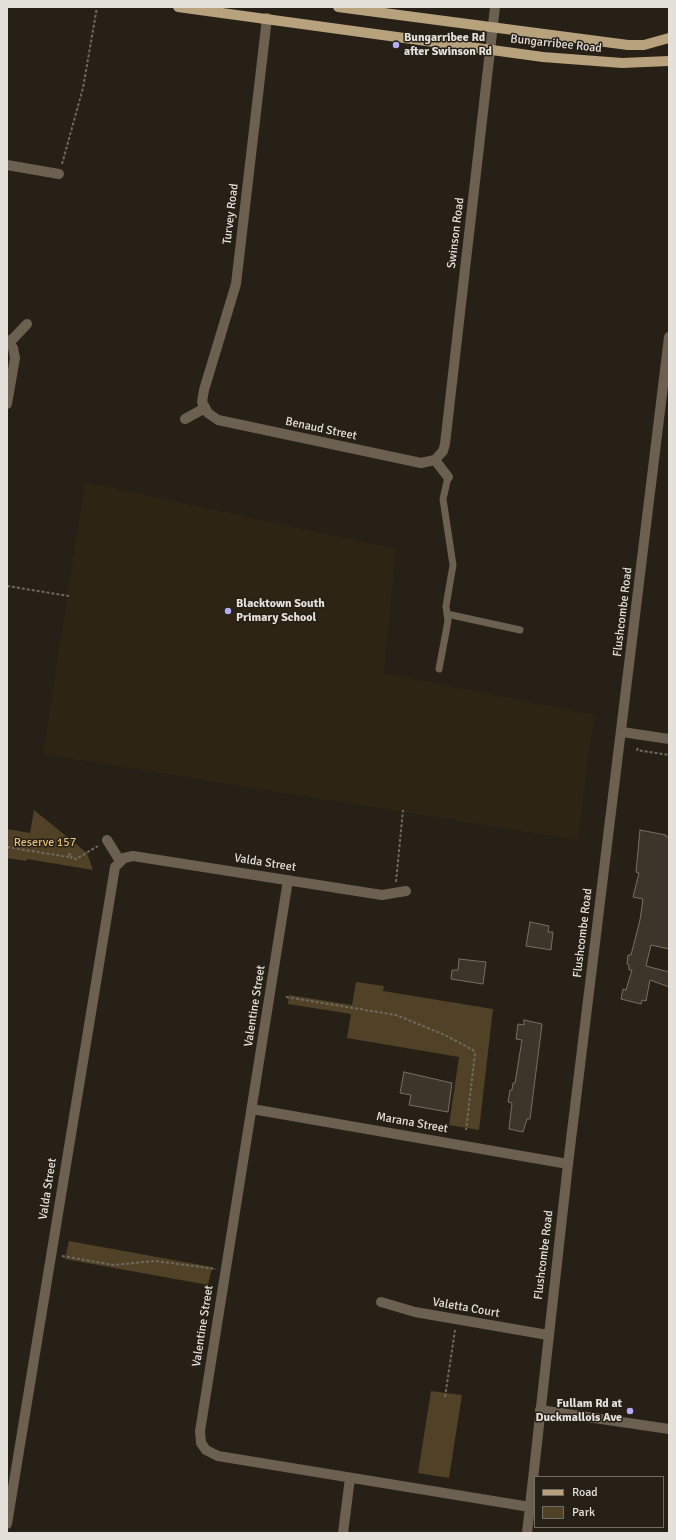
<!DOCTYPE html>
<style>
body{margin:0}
#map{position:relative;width:676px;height:1540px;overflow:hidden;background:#262016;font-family:Signika,sans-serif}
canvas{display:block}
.frame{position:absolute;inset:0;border:8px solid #e4e0da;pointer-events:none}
.legend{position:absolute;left:534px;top:1476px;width:130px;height:52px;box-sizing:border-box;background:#262016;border:1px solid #726d64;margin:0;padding:5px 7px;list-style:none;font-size:12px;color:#e4e0da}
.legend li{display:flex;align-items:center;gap:8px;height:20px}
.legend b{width:20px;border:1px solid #726d64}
</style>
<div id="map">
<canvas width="676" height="1540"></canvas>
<div class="frame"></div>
<ul class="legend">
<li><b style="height:5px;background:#b8a17d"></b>Road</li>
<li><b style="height:11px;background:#514127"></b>Park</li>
</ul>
</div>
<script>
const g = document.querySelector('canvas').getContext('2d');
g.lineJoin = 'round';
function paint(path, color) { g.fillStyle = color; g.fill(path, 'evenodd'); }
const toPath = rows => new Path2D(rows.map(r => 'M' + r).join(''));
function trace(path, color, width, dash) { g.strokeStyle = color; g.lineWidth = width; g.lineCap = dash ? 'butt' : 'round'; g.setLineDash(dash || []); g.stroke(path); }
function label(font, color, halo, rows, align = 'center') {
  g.font = font + ' Signika,sans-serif'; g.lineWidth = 3; g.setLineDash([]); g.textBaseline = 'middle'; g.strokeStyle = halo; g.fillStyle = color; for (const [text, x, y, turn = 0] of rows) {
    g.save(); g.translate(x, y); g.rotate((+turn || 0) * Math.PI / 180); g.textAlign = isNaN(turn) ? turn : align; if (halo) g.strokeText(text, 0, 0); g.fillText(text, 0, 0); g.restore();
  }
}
paint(toPath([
 [85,482,396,549,384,673,594,715,578,840,43,754]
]), '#2e2414');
paint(toPath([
 [34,810,87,853,93,870,27,859,26,861,7,858,7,829,30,833],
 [356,982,384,986,383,991,493,1009,479,1130,449,1125,459,1057,347,1038,351,1014,288,1004,289,995,352,1005],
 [69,1241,212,1267,208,1285,65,1259],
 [431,1391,462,1395,449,1478,418,1473]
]), '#514127');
const building = toPath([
 [640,830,666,835,665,836,669,837,669,949,651,945,646,966,669,972,669,987,650,980,646,1001,642,1000,641,1004,621,999,623,989,626,990,632,970,629,970,629,965,627,964,628,955,631,955,640,920,643,899,633,897,639,873,636,872,640,830],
 [530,922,549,926,548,932,553,932,551,950,526,946,530,922],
 [459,959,486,962,483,984,451,979,452,970,458,970,459,959],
 [524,1020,542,1024,530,1119,527,1119,523,1132,509,1129,512,1103,508,1102,510,1090,512,1090,513,1083,515,1083,522,1040,516,1039,518,1024,524,1025,524,1020],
 [404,1072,452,1083,448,1112,409,1105,411,1095,400,1093,404,1072]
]);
paint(building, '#3c352a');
trace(building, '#776f63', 1);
trace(toPath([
 [62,164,83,88,97,7],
 [7,586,69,596],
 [638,748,637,750,669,755],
 [7,847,68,857,68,854,72,855,71,858,76,859,98,846],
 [396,882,403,810],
 [286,997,396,1015,445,1035,473,1050,475,1054,466,1130],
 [62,1256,114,1265,155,1261,216,1269],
 [445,1397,455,1330]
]), '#6f6a61', 2, [3, 2]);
trace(toPath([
 [447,614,520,630],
 [439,669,448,621,446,606,453,565,443,499,448,477]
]), '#6c6050', 7);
trace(toPath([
 [267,18,236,284,204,390,202,402,208,413,218,420,421,463,435,460,443,451,445,444,495,7],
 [7,165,59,174],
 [7,340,13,348,15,358,7,404],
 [10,342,27,324],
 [185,419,205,408],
 [435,460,448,477],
 [622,732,669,739],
 [107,840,120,861],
 [288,880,200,1431,201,1443,206,1450,218,1456,530,1507],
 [252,1109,568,1164],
 [381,1302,415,1312,548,1335],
 [540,1410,669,1429],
 [7,1524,115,867,124,858,133,856,382,895,406,891],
 [343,1533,350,1478]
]), '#6c6050', 10);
trace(toPath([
 [527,1533,568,1164,669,337]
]), '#6c6050', 10);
trace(toPath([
 [178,7,543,57,622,63,669,61],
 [338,7,628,45,644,45,669,38]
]), '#b8a17d', 10);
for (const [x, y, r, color] of [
 [396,45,4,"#b4acf9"],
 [228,611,4,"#b4acf9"],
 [630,1411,4,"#b4acf9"]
]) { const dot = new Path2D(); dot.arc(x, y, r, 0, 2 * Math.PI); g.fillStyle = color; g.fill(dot); trace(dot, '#262016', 1.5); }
label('bold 12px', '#e4e0da', '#262016', [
 ["Bungarribee Rd",404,38],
 ["after Swinson Rd",404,52],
 ["Blacktown South",236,604],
 ["Primary School",236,618],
 ["Fullam Rd at",622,1404,"right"],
 ["Duckmallois Ave",622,1418,"right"]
], 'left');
label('12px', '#e4e0da', '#262016', [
 ["Bungarribee Road",556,44,6],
 ["Turvey Road",231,214,-83],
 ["Swinson Road",456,233,-83],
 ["Benaud Street",321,429,12],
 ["Flushcombe Road",623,612,-83],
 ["Valda Street",265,863,9],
 ["Flushcombe Road",583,933,-83],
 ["Valentine Street",255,1006,-81],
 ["Marana Street",412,1123,10],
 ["Valda Street",48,1189,-81],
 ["Flushcombe Road",544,1255,-83],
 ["Valetta Court",466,1308,10],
 ["Valentine Street",203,1326,-81]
]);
label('12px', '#e3ba79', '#262016', [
 ["Reserve 157",45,843]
]);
</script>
